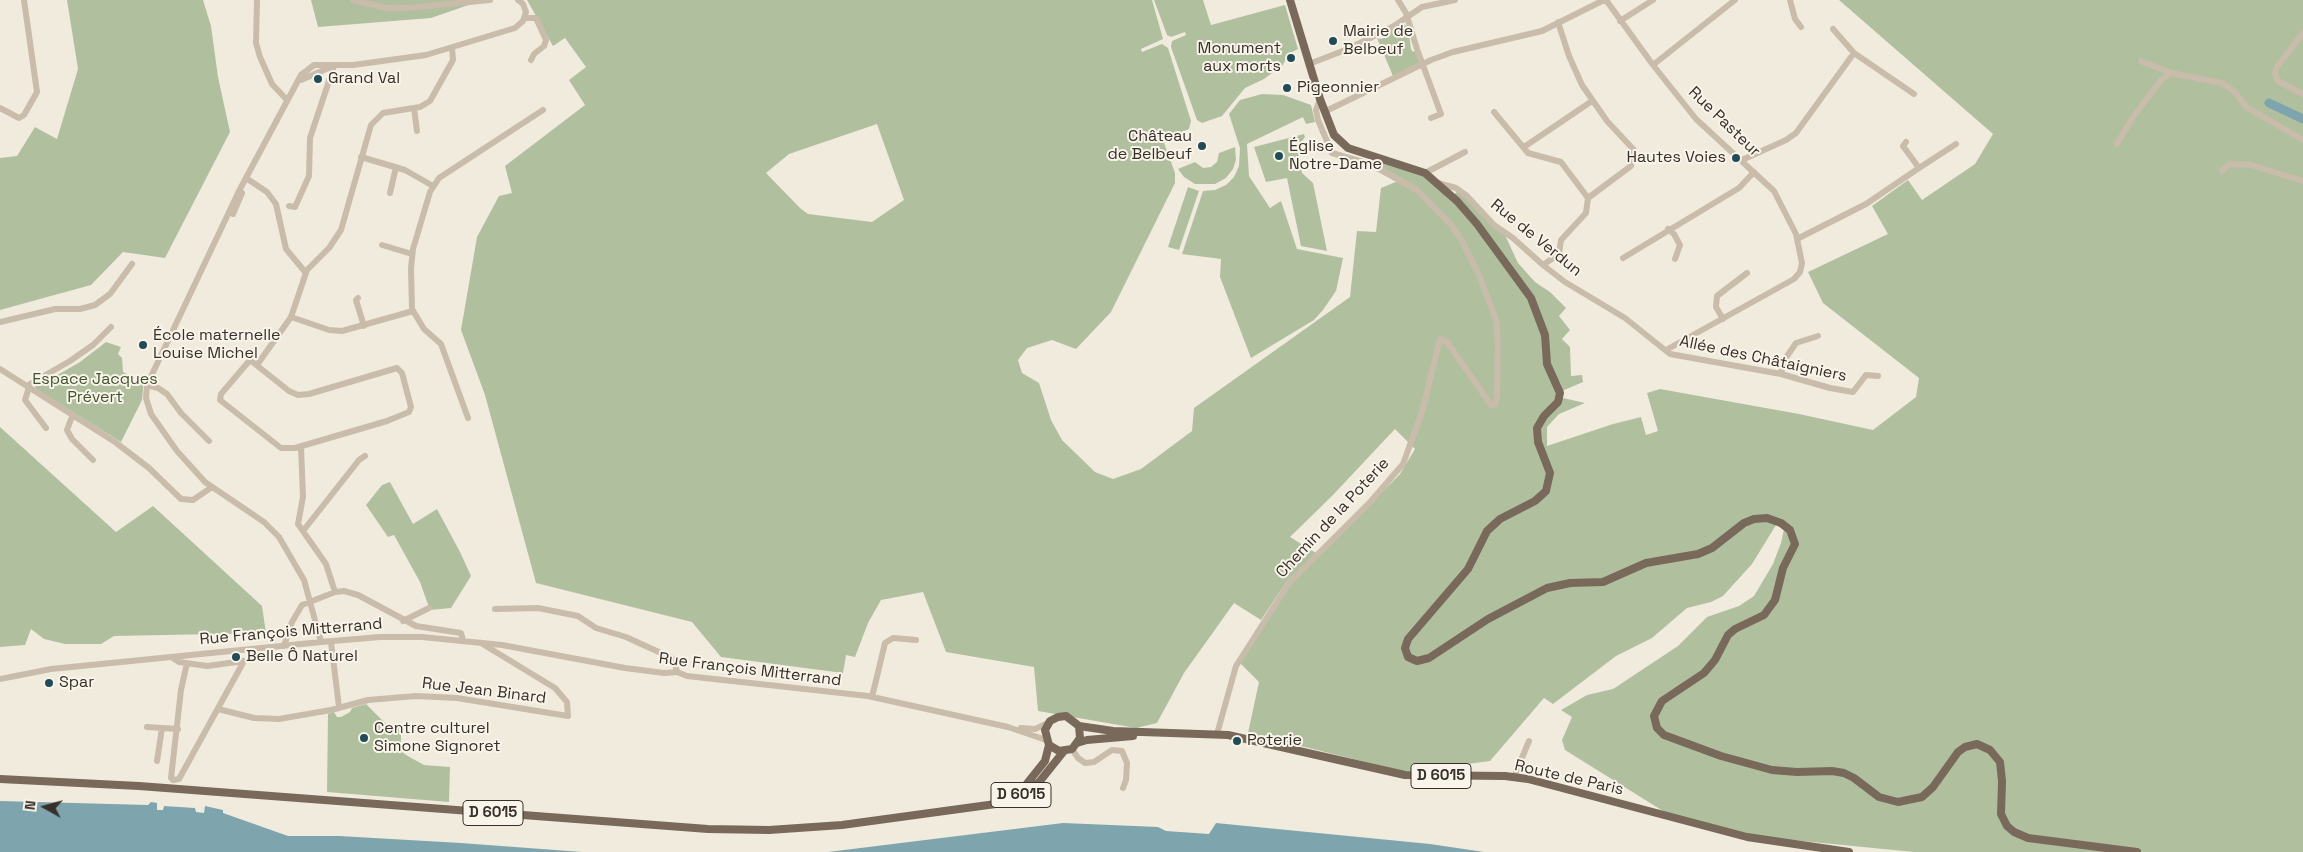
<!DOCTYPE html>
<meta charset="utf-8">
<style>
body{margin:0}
#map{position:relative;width:2303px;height:852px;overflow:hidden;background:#f1ebde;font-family:"Space Grotesk",sans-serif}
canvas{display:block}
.north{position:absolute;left:20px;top:782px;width:50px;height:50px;-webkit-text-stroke:4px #f9f4ea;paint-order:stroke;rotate:277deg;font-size:14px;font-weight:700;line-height:20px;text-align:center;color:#372f29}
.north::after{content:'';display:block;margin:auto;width:18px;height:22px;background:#372f29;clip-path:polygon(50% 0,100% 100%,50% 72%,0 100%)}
</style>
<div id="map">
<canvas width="2303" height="852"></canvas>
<div class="north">N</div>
</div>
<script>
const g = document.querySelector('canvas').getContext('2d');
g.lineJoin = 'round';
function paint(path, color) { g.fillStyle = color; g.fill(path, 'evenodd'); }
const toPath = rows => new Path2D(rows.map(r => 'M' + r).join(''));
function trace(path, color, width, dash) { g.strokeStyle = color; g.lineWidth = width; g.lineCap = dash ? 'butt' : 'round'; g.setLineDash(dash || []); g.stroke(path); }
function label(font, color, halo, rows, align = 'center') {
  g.font = font + ' "Space Grotesk",sans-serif'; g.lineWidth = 4; g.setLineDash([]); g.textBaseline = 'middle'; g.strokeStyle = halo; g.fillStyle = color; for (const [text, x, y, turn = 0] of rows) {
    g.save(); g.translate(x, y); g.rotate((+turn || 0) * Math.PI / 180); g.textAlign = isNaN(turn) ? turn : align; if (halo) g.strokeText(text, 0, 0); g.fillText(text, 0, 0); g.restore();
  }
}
paint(toPath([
 [67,0,203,0,211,26,218,77,230,132,165,258,123,252,91,285,0,310,0,158,17,156,35,127,57,139,78,69],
 [311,0,483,0,431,18,318,27],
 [527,0,1152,0,1163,39,1141,49,1142,52,1162,44,1168,48,1191,121,1189,129,1163,140,1175,173,1175,183,1111,312,1076,349,1052,340,1027,348,1018,360,1022,373,1039,383,1051,420,1062,440,1095,472,1113,479,1141,469,1192,431,1194,408,1350,297,1357,231,1376,232,1381,188,1403,179,1377,165,1378,161,1424,176,1450,198,1457,192,1465,197,1505,235,1518,263,1535,282,1550,292,1566,308,1559,316,1570,330,1562,339,1570,347,1571,376,1582,375,1583,382,1562,391,1563,398,1585,403,1559,414,1547,427,1547,446,1613,424,1641,417,1646,435,1658,431,1647,393,1660,389,1799,414,1873,430,1916,397,1919,378,1823,303,1808,272,1888,234,1872,206,1908,180,1922,200,1975,164,1993,134,1839,0,2303,0,2303,852,1914,852,1751,836,1671,816,1565,750,1562,740,1572,717,1561,710,1587,695,1613,689,1678,646,1707,617,1739,606,1754,596,1773,564,1781,543,1784,529,1776,525,1752,564,1723,596,1711,602,1687,608,1652,638,1616,656,1553,704,1544,698,1490,761,1406,772,1248,733,1259,682,1240,663,1291,584,1400,474,1415,449,1395,429,1332,496,1290,537,1316,553,1287,581,1261,620,1234,603,1184,673,1157,723,1136,728,1038,711,1034,667,946,652,923,592,881,600,868,623,855,657,846,655,843,673,721,657,692,622,536,583,485,395,461,330,477,237,499,196,512,193,505,166,585,105,569,80,586,67,565,38,553,46],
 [877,124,904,200,872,222,808,214,800,208,766,173,789,154],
 [1154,0,1203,0,1211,25,1285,5,1298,49,1288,54,1283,65,1264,79,1245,88,1222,116,1202,123,1197,120,1171,47,1172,41,1186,35,1185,32,1171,37,1167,35],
 [1403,23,1408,27,1411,49,1413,52,1415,51,1420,63,1393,76,1377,38,1381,39,1390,35,1388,32,1393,29,1394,33,1400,30,1399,25],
 [1262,94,1283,95,1311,105,1315,122,1306,124,1303,117,1247,144,1249,176,1270,208,1281,201,1297,249,1343,258,1336,291,1323,310,1314,320,1251,358,1220,277,1221,259,1182,254,1203,191,1215,190,1226,185,1234,177,1239,166,1240,148,1229,114,1240,100],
 [1304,134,1305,137,1298,146,1302,173,1313,183,1327,251,1301,246,1287,178,1266,182,1254,147],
 [1235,147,1236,160,1233,169,1226,178,1215,184,1195,184,1184,177,1178,169,1195,162,1203,168,1211,167,1217,162,1219,153],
 [1188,187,1199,191,1179,250,1168,247],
 [106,342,121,347,118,354,122,358,123,372,127,374,125,380,134,384,140,375,144,377,142,400,121,442,36,389,34,384,45,377,47,381,80,362],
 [0,427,116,532,153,506,262,606,266,633,114,636,101,644,65,644,44,639,31,629,25,645,0,647],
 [390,482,413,524,437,509,460,552,471,576,451,608,430,610,420,582,394,535,388,537,366,505,382,485],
 [366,704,388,726,401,726,401,751,406,755,424,765,450,767,449,802,327,792,328,714,334,712,337,717,341,717,350,712,352,708]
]), '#b0c09f');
paint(toPath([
 [0,801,148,805,151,802,157,803,157,810,163,810,164,806,195,808,196,812,204,813,205,806,223,810,223,813,288,836,339,836,461,843,582,852,0,852],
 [1063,823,1158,827,1166,831,1209,834,1216,823,1430,844,1484,852,828,852]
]), '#7ea5ad');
trace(toPath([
 [2269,103,2303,119]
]), '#7ea5ad', 9);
trace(toPath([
 [257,0,256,43,260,57,272,84,287,100],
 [353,0,386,8,406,8,490,0],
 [1398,0,1406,13,1417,49,1441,114,1431,118],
 [1606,0,1653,65,1696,119,1774,191,1796,234,1802,263,1800,272,1794,279,1666,350],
 [1790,0,1795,19,1801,27],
 [525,18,536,18,546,40,544,46,534,54,531,60],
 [1620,21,1653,0],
 [1558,22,1569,56,1582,85,1607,121,1634,150,1631,166,1588,198],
 [1833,29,1854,53],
 [2303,33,2277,67,2275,74,2278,81,2303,94],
 [2141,61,2171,73,2222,83,2235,92,2246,107,2303,140],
 [1309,64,1348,49,1394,26,1422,7,1455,0],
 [1653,65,1735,0],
 [301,80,333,66],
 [0,108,19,118,24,115,37,92,24,0],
 [414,108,417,131],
 [1324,112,1431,60,1453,52,1542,31,1604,0],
 [1494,112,1528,153,1561,162,1588,198,1586,213,1561,240,1559,254,1543,265],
 [2117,144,2133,117,2161,80,2171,73],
 [1524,147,1592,101],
 [361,157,405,170,433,186],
 [1742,160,1786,140,1796,133,1854,53,1914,94],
 [1919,168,1956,144],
 [2222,171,2229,164,2251,165,2303,181],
 [1425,173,1465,152],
 [246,178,267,192,276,204,286,249,306,273],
 [1438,183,1456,188,1467,196,1494,225,1513,238,1543,265,1565,282,1625,318,1670,354,1781,374,1830,388,1853,392,1866,375,1878,376],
 [390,193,396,167],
 [289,206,295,207,309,176,310,138,334,66],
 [233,214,242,193],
 [1668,229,1674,234,1680,245,1675,259],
 [1797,239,1866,204,1919,168,1903,146,1906,142],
 [382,245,412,254],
 [1623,258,1739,188,1754,172],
 [358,298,356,300,364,326],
 [291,317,329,330,342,331,413,311],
 [1723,319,1716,307,1717,296,1747,273],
 [0,322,55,309,80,309,95,305,110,294,132,264],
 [250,360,289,391,298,395,309,394,397,368,402,373,411,407,409,412,387,421,295,448,281,448,220,400,221,394,250,360],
 [257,365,291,317,307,270,329,248,341,230,371,125,383,113,420,107,430,101,453,60,452,48],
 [0,369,115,442,149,468,181,499,193,500,212,487],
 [1781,374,1783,362,1796,343,1818,336],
 [147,385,158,388,167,394,181,413,209,441],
 [73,414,67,430,72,439,93,460],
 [468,418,441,344,424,329,412,309,411,268,413,249,430,192,439,178,543,110],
 [46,428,25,400,30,384,70,361,93,345,111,327],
 [301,447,303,497,298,524,326,564,335,592],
 [303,531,359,460,365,456],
 [495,609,538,608,578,616,596,628,626,637,674,659,677,672],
 [403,621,429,608],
 [321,642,304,580,279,537,264,522,205,482,177,451,151,414,146,398,147,385,239,191,301,75,314,65,353,65,426,55,515,28,523,21,526,12,523,4,518,0],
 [331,642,339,707],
 [284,646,292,622,302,605,335,592,344,591,358,595,416,626,461,633,463,640],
 [171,657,179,662,207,666,244,661],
 [187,663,181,690,171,778,173,780,179,779,244,661],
 [0,679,51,669,321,642,380,637,422,637,502,645,625,668,664,673,677,672,687,676,868,696,1008,727,1046,740],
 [872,697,885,643,893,638,916,640],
 [218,709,254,718,279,719,331,710,368,700,416,696,457,698,568,716,567,702,555,688,481,643],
 [147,727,178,729],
 [1021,728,1035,729,1048,723],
 [1217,734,1236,666,1289,583,1371,501,1403,464,1422,412,1440,339,1447,342,1491,405,1495,404,1497,397,1498,343,1496,320,1479,275,1462,241,1452,226,1417,190,1370,164,1332,153,1318,120,1316,110,1320,99],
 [1072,749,1078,758,1085,763,1094,762,1112,750,1122,751,1127,763,1126,780,1123,788],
 [157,761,162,728],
 [1514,777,1529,741]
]), '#c9bcaa', 6);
trace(toPath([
 [1290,0,1320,99,1334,135,1348,148,1425,173,1457,201,1477,224,1531,298,1545,335,1547,364,1560,393,1558,402,1544,416,1537,428,1538,442,1550,473,1546,491,1535,501,1500,519,1487,531,1468,569,1408,639,1405,648,1408,657,1417,661,1429,658,1488,619,1547,588,1570,583,1603,582,1646,563,1698,554,1712,548,1744,523,1754,519,1767,518,1781,523,1790,530,1795,544,1783,568,1775,600,1764,615,1735,629,1728,635,1715,660,1704,673,1662,701,1654,716,1657,728,1664,735,1721,756,1772,770,1797,772,1832,771,1844,773,1854,778,1879,797,1898,802,1922,797,1933,787,1958,752,1965,747,1977,744,1990,750,2000,762,2002,781,2001,814,2007,826,2014,832,2028,838,2137,852],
 [1079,726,1113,731,1228,735,1405,775,1505,776,1528,779,1747,837,1849,852],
 [1077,743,1087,740,1133,736],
 [0,779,139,786,708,829,769,830,842,825,1003,803,1025,793,1040,781,1064,751],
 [1010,796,1025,786,1045,761,1049,745,1045,730,1050,721,1058,717,1066,716,1079,726,1080,738,1072,749,1059,751,1049,745]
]), '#78695b', 8);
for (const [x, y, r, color] of [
 [1333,41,5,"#214b56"],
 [1291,58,5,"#214b56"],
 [318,79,5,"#214b56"],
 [1287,88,5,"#214b56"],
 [1202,146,5,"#214b56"],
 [1279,156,5,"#214b56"],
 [1736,158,5,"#214b56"],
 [143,345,5,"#214b56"],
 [236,657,5,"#214b56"],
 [49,683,5,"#214b56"],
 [364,738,5,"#214b56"],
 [1237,741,5,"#214b56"]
]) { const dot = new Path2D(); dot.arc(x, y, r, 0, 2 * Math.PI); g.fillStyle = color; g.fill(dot); trace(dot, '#f9f4ea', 2); }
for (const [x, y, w] of [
 [1441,776,60],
 [1021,795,60],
 [493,813,60]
]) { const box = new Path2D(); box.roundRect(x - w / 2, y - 12.5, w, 25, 4); g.fillStyle = '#f9f4ea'; g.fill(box); trace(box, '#372f29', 1); }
label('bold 15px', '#372f29', null, [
 ["D 6015",1441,776],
 ["D 6015",1021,795],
 ["D 6015",493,813]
]);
label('16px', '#372f29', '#f9f4ea', [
 ["Mairie de",1343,32],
 ["Belbeuf",1343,50],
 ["Monument",1281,49,"right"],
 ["aux morts",1281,67,"right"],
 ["Grand Val",328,79],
 ["Pigeonnier",1297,88],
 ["Château",1192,137,"right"],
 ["de Belbeuf",1192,155,"right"],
 ["Église",1289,147],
 ["Notre-Dame",1289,165],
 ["Hautes Voies",1726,158,"right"],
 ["École maternelle",153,336],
 ["Louise Michel",153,354],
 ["Belle Ô Naturel",246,657],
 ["Spar",59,683],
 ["Centre culturel",374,729],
 ["Simone Signoret",374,747],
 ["Poterie",1247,741]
], 'left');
label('16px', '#372f29', '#f9f4ea', [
 ["Rue Pasteur",1724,122,44],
 ["Rue de Verdun",1536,238,39],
 ["Allée des Châtaigniers",1763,359,12],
 ["Chemin de la Poterie",1333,518,-47],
 ["Rue François Mitterrand",291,632,-5],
 ["Rue François Mitterrand",750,670,7],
 ["Rue Jean Binard",484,691,7],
 ["Route de Paris",1569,778,13]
]);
label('16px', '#41542f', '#f9f4ea', [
 ["Espace Jacques",95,380],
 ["Prévert",95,398]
]);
</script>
